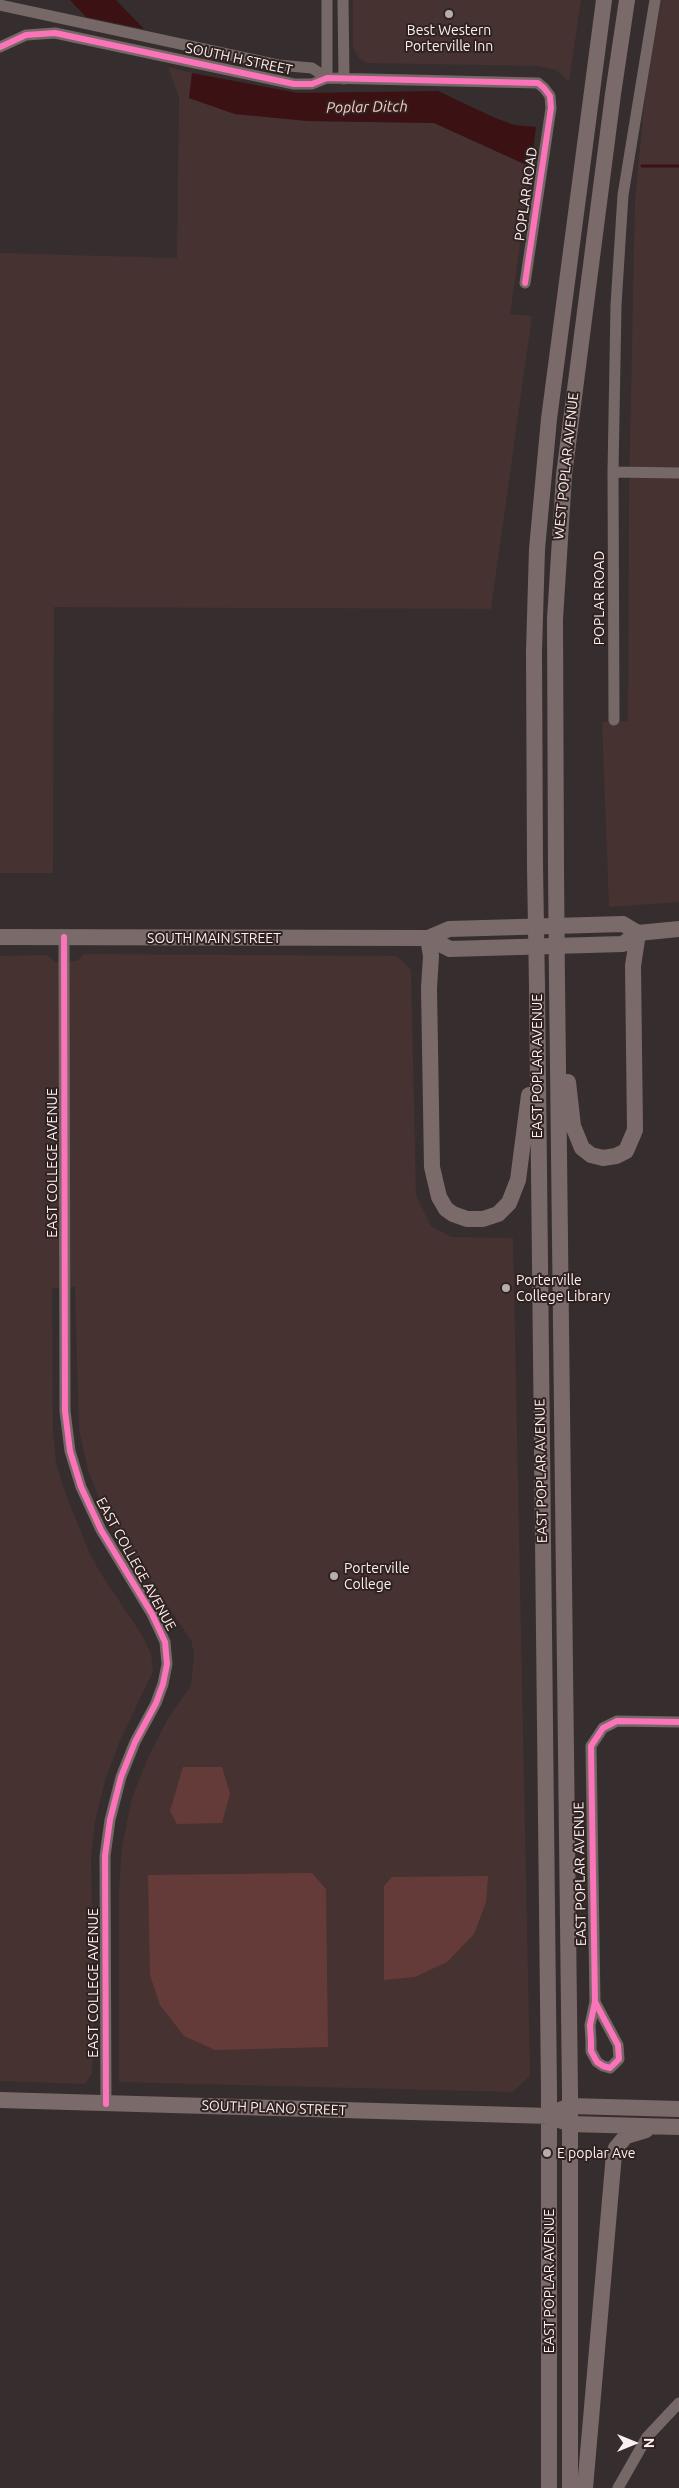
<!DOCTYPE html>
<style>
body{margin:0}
#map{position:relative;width:679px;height:2488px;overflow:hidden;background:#362e2e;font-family:Ubuntu,sans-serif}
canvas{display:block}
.north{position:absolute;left:609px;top:2418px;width:50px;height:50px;-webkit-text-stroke:4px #302221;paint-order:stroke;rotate:90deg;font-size:14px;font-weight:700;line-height:20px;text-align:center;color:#fbf1f0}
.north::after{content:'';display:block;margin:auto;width:18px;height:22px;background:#fbf1f0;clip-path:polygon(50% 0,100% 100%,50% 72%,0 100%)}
</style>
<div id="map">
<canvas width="679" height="2488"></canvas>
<div class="north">N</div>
</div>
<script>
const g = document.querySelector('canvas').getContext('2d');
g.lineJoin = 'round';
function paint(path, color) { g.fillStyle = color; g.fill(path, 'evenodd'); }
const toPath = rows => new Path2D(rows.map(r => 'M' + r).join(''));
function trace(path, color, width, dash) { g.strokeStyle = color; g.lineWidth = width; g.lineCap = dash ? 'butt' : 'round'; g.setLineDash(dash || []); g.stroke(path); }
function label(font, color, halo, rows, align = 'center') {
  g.font = font + ' Ubuntu,sans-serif'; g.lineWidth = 4; g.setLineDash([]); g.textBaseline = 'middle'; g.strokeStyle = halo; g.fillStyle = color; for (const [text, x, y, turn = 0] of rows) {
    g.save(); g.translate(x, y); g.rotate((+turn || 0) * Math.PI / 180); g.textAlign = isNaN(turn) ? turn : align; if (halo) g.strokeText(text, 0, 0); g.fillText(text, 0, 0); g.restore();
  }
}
paint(toPath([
 [353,0,581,0,569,81,556,70,538,66,368,63,359,58,353,48],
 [654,0,679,0,679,902,609,907,602,722,628,721,629,492,635,201],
 [168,67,192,73,190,98,235,114,308,121,434,123,531,167,510,314,532,316,491,609,54,607,53,873,0,873,0,253,177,258,179,97],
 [84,954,397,956,411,970,416,1195,431,1226,451,1237,513,1238,530,2076,513,2092,119,2082,119,1889,122,1848,131,1801,149,1755,170,1715,191,1686,194,1654,191,1640,104,1511,88,1470,79,1430,75,1287,52,1288,53,1432,56,1463,66,1495,87,1547,99,1571,142,1635,151,1654,153,1671,119,1743,105,1781,95,1821,91,1856,94,2013,92,2074,85,2084,0,2081,0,956,47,955,55,962,77,961]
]), '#463231');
paint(toPath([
 [183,1767,222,1767,230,1794,222,1823,177,1824,170,1811],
 [312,1873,326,1889,328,2047,215,2050,184,2036,160,2005,150,1975,148,1875],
 [488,1876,486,1902,474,1934,447,1962,415,1977,384,1980,384,1886,392,1877]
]), '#653b39');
paint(toPath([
 [70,0,116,0,144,29,86,17],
 [192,73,298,93,438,91,493,117,514,125,536,127,531,167,434,123,308,121,235,114,189,98]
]), '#3b1113');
trace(toPath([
 [642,166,679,166]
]), '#3b1113', 3);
trace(toPath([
 [343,0,344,79],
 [0,5,278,65,312,68,327,78],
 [0,47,26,35,55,33,294,84,312,84,327,78,538,83,544,88,550,96,551,108,525,283],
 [327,78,327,0],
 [613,472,679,473],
 [614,720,613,472,616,305,623,195,655,0],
 [64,937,65,1411,70,1451,81,1487,101,1530,152,1614,165,1642,167,1664,163,1684,156,1703,135,1742,121,1777,110,1820,105,1856,106,2104],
 [595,2002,618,2045,619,2059,610,2068,603,2066,597,2062,591,2051,591,2041,590,2025,595,2002,591,1746,603,1728,617,1721,679,1722],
 [618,2488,647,2437,679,2403]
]), '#776868', 11);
trace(toPath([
 [535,867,534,651,537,549,549,419,604,0],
 [556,870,555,619,564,475,613,94,627,0],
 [0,937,428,938,449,929,623,924,638,933],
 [428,938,431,956,429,988,432,1167,439,1197,446,1209,453,1214,467,1219,483,1219,498,1214,509,1203,518,1180,529,1095],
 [428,938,450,949,623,944,638,933,679,929],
 [557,983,570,2093,570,2488],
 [537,987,549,2092,549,2488],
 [568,1082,573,1126,582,1148,591,1155,603,1158,616,1156,626,1151,635,1130,633,966,638,933],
 [0,2100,549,2116,570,2124,679,2127],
 [560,2110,570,2106,679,2109],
 [585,2488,614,2154,616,2148,626,2136,646,2130]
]), '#7b6a6a', 16);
trace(toPath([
 [535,867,537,987],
 [556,870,557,983]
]), '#7b6a6a', 16);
trace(toPath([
 [0,47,26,35,55,33,294,84,312,84,327,78,538,83,544,88,550,96,551,108,525,283],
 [64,937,65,1411,70,1451,81,1487,101,1530,152,1614,165,1642,167,1664,163,1684,156,1703,135,1742,121,1777,110,1820,105,1856,106,2104],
 [595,2002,618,2045,619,2059,610,2068,603,2066,597,2062,591,2051,591,2041,590,2025,595,2002,591,1746,603,1728,617,1721,679,1722]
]), '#fb73b8', 6);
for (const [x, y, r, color] of [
 [449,14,5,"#b6adac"],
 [506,1288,5,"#b6adac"],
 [334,1576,5,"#b6adac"],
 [547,2153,5,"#b6adac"]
]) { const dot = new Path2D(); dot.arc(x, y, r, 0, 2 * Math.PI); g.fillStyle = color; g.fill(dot); trace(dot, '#302221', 2); }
label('14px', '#fbf1f0', '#302221', [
 ["Best Western",449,30,"center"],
 ["Porterville Inn",449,46,"center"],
 ["Porterville",516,1280],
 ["College Library",516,1296],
 ["Porterville",344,1568],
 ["College",344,1584],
 ["E poplar Ave",557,2153]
], 'left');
label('14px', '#fbf1f0', '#302221', [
 ["SOUTH H STREET",239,59,12],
 ["POPLAR ROAD",526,194,-82],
 ["WEST POPLAR AVENUE",566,466,-84],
 ["POPLAR ROAD",599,598,-90],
 ["SOUTH MAIN STREET",214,938],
 ["EAST POPLAR AVENUE",537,1066,-90],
 ["EAST COLLEGE AVENUE",52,1163,-90],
 ["EAST POPLAR AVENUE",541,1471,-91],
 ["EAST COLLEGE AVENUE",136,1564,61],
 ["EAST POPLAR AVENUE",580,1874,-91],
 ["EAST COLLEGE AVENUE",93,1983,-90],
 ["SOUTH PLANO STREET",274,2108,2],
 ["EAST POPLAR AVENUE",549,2281,-90]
]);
label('italic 15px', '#fdc8c5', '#302221', [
 ["Poplar Ditch",367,107,-1]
]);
</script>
